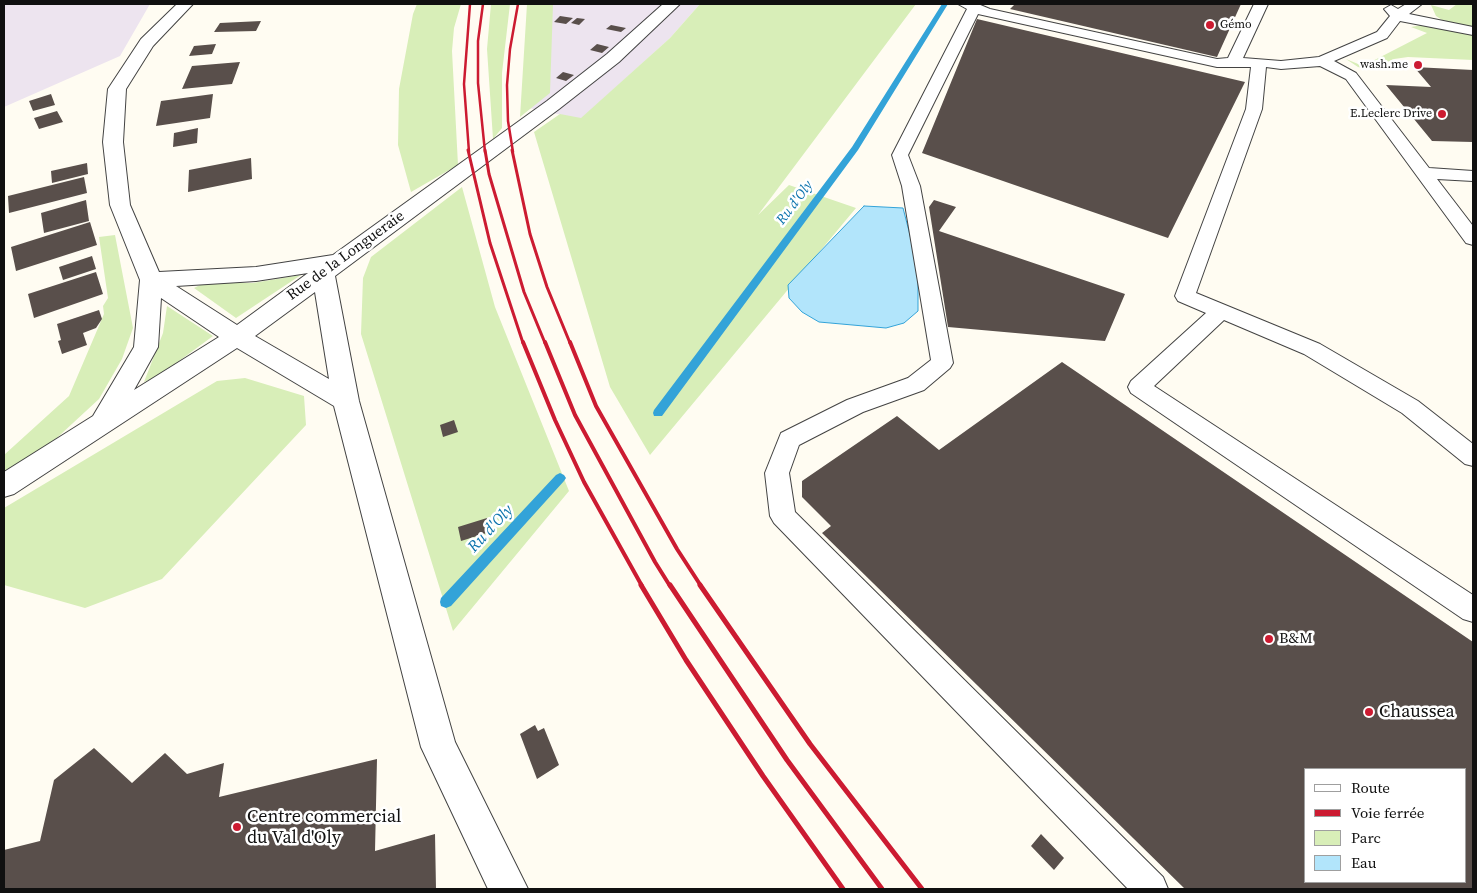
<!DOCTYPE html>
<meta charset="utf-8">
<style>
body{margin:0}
#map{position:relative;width:1477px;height:893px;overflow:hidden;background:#fffcf2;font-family:"Source Serif 4",serif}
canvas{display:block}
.frame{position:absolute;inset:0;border:5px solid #101010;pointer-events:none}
.legend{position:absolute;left:1304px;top:768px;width:162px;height:115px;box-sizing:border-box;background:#fff;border:1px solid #9f9f9f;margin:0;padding:6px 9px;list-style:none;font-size:15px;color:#101010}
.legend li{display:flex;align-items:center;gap:10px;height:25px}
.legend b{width:25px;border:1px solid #9f9f9f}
</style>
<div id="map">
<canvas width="1477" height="893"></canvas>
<div class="frame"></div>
<ul class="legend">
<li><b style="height:6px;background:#fff"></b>Route</li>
<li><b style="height:6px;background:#cc1b31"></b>Voie ferrée</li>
<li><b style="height:14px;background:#d8eeb8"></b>Parc</li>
<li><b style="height:14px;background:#b2e5fb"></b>Eau</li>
</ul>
</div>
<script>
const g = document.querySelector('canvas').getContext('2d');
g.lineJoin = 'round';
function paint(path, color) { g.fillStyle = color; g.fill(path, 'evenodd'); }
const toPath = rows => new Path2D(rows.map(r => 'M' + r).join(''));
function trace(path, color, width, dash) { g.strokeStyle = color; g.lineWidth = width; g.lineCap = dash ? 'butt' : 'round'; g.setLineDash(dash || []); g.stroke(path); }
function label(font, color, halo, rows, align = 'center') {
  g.font = font + ' "Source Serif 4",serif'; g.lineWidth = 5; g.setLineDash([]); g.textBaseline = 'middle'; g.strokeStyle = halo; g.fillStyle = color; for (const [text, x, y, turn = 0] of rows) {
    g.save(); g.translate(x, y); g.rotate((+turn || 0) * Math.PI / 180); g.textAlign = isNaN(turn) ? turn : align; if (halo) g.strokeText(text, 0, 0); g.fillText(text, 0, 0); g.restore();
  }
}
paint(toPath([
 [4,4,150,4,120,56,4,107],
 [540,4,700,4,670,38,581,119,529,108]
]), '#ede4ef');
paint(toPath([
 [417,4,461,4,454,28,452,51,458,165,411,192,398,145,399,89,413,14],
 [491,4,510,4,502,73,502,128,493,139,487,49],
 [527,4,553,4,550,93,520,117],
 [700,4,916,4,758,215,789,185,856,208,650,455,610,387,534,132,560,114,581,118,670,38],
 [1457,4,1473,4,1473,27,1442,20,1436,16,1431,5,1449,10],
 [1422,25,1473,33,1473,60,1408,57,1394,59,1376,67,1366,69,1358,67,1346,59,1363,66,1427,33,1411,27],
 [462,187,495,307,569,491,453,631,361,334,363,278,371,257],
 [115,235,133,328,122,359,99,399,47,447,4,476,4,455,69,396,104,314,103,306,108,298,99,237],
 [301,275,236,318,194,288,204,283,253,283],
 [167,306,213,336,160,375,144,382,163,333],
 [245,378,304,396,306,425,162,579,85,608,4,585,4,508,217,381]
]), '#d8eeb8');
const water = toPath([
 [864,206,903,208,918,266,918,311,904,323,886,328,819,322,802,312,789,298,788,285,864,206]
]);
paint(water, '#b2e5fb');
trace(water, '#33a3d8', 1);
paint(toPath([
 [942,4,948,4,858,150,662,416,654,416,653,413,654,410,852,147,942,4],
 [560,473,564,475,566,478,564,481,451,606,446,608,441,606,440,602,441,598,556,475,560,473]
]), '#33a3d8');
paint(toPath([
 [1015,4,1241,4,1217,57,1010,9],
 [560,16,573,18,566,24,554,22],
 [577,18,585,19,579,25,571,23],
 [977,19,1245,82,1168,238,922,153],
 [261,21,256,31,214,32,220,23],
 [611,25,626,28,621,32,606,29],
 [216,44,212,54,189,56,194,46],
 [597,44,609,47,602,53,590,50],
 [240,62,232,84,182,89,192,66],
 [1414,67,1473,70,1473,142,1432,141,1386,85,1431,87],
 [563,72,574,75,566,81,556,78],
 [51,94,55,105,33,111,29,101],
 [213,94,210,118,156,126,161,101],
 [57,111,63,122,39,129,34,118],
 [198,128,197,143,173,147,174,133],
 [251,158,252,179,188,192,189,170],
 [87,163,88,174,52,183,51,171],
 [84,177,87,193,9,213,8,196],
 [86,200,89,221,44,233,41,213],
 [934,200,956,207,939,231,1125,294,1105,341,948,327,929,207],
 [90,222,97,245,16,271,11,247],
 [92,256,96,269,63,280,59,267],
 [96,272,103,294,34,318,28,294],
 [99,310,102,319,96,328,83,333,87,345,62,354,58,341,61,340,57,324],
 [1062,362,1473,642,1473,889,1185,889,822,533,831,526,802,497,802,481,897,416,939,450],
 [1306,769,1466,769,1466,882,1306,882],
 [454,420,458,432,443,437,440,425],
 [487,518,490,532,461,541,458,527],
 [535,725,538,731,544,728,559,765,537,779,520,734],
 [94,748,132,783,165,753,187,774,224,763,219,797,377,759,375,851,435,834,436,889,4,889,4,850,40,841,54,780],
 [1041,834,1064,858,1054,870,1031,846]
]), '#594f4b');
const lane = toPath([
 [958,4,978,4,990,9,1217,59,1228,58,1254,4,1268,4,1243,58,1281,61,1319,57,1377,32,1390,16,1384,9,1391,5,1398,9,1406,4,1422,4,1409,14,1473,27,1473,35,1400,21,1387,38,1334,61,1356,73,1429,168,1473,171,1473,181,1437,179,1473,226,1473,245,1466,243,1346,79,1320,66,1281,69,1266,67,1262,109,1196,293,1320,344,1418,401,1473,444,1473,466,1465,464,1402,413,1304,354,1224,320,1154,386,1473,595,1473,622,1463,619,1131,393,1128,387,1131,381,1206,313,1178,301,1175,296,1246,109,1251,67,1217,67,978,14,908,155,920,186,953,363,950,368,924,390,863,412,799,445,789,473,795,512,1163,877,1168,889,1128,889,774,523,770,516,765,473,781,433,847,400,908,378,931,360,902,186,892,155,967,9,958,4]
]);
const street = toPath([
 [177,4,193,4,153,46,126,89,123,142,130,205,159,272,256,267,333,255,547,101,607,54,663,4,680,4,619,62,559,109,335,276,359,401,455,742,528,889,488,889,421,747,334,406,237,348,14,494,4,497,4,472,93,416,134,347,140,280,110,205,103,142,108,89,141,39,177,4],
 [308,273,237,325,176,286,256,281,308,273],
 [315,292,329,379,255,336,315,292],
 [161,298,219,337,134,390,158,347,161,298]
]);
trace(lane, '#434343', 2);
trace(street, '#434343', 2);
paint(lane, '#fff');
paint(street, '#fff');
trace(toPath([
 [483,4,478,41,478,83,485,152],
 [469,152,464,84,470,4],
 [513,152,508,121,507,85,510,49,518,4]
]), '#cc1b31', 2.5);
trace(toPath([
 [468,150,490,243,523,343],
 [485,150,489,174,524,292,545,343],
 [512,150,530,234,547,287,570,343]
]), '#cc1b31', 3);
trace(toPath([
 [523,342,555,420,584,482,642,586],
 [545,342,575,415,655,562,670,586],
 [570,342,596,406,677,549,701,586]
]), '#cc1b31', 4);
trace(toPath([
 [641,585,686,660,763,776,843,889],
 [670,585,787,760,882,889],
 [700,585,810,744,922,889]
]), '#cc1b31', 5);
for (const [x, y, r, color] of [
 [1210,25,5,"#cc1b31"],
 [1418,65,5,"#cc1b31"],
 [1442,114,5,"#cc1b31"],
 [1269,639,5,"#cc1b31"],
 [1369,712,5,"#cc1b31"],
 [237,827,5,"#cc1b31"]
]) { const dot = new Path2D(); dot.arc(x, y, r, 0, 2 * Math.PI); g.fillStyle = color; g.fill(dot); trace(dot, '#fff', 2); }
label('12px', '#101010', '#fff', [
 ["Gémo",1220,25,"left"],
 ["wash.me",1408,65],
 ["E.Leclerc Drive",1432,114]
], 'right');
label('italic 14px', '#0d74ad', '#fff', [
 ["Ru d'Oly",795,203,-53]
]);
label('15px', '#101010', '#fff', [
 ["Rue de la Longueraie",346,256,-36]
]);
label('15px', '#101010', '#fff', [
 ["B&M",1279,639]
], 'left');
label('italic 16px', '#0d74ad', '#fff', [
 ["Ru d'Oly",491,529,-47]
]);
label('18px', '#101010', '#fff', [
 ["Chaussea",1379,712],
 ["Centre commercial",247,817],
 ["du Val d'Oly",247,838]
], 'left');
</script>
